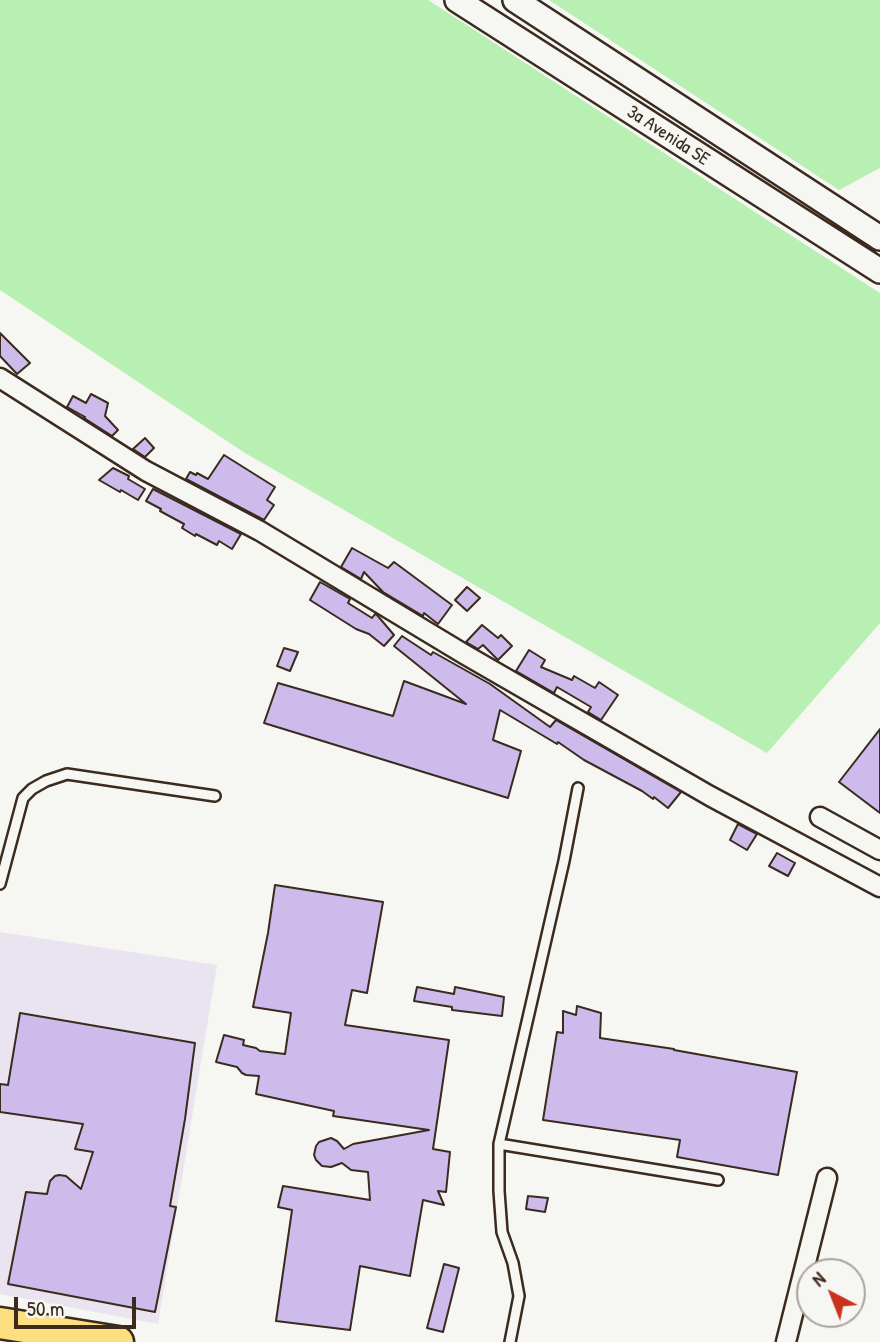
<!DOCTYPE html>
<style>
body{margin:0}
#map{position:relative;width:880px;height:1342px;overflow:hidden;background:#f6f6f2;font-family:"Patrick Hand",sans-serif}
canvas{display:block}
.north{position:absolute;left:796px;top:1258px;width:70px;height:70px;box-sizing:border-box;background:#f6f6f2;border:2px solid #aba49d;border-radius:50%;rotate:318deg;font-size:19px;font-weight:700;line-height:28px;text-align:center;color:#3b2a1e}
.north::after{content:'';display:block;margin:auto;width:24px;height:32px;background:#c8321e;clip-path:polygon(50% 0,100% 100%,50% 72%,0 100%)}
.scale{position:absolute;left:14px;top:1297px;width:122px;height:32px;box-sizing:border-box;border:4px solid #3b2a1e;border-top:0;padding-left:9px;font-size:21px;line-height:24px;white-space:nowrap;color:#3b2a1e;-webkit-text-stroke:5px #f6f6f2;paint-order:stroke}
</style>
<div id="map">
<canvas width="880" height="1342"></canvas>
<div class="north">N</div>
<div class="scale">50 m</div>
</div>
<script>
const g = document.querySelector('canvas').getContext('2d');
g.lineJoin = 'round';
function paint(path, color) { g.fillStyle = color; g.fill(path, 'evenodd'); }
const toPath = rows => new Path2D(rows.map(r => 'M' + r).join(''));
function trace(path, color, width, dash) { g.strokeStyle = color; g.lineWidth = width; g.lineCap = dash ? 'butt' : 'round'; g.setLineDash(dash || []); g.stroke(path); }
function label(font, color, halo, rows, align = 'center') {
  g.font = font + ' "Patrick Hand",sans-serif'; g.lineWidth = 6; g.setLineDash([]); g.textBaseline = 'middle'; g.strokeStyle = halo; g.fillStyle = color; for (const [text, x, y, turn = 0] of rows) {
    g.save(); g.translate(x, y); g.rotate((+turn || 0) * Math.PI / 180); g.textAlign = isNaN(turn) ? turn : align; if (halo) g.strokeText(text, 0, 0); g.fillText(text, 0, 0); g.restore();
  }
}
paint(toPath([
 [0,932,217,965,158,1324,0,1294]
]), '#eae4f0');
paint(toPath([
 [0,0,428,0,880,293,880,623,767,753,245,453,0,290],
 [549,0,880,0,880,168,839,190]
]), '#b8efb2');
const building = toPath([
 [0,333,30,363,17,374,0,356,0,333],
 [91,394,108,403,105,416,118,430,112,436,84,418,85,417,67,407,73,396,86,403,91,394],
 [145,438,154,448,145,457,133,449,145,438],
 [224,455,275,487,267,500,274,505,264,520,186,479,190,472,196,475,197,473,208,479,224,455],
 [113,468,129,476,128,479,145,489,138,500,121,490,120,492,99,480,113,468],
 [153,489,241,534,232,549,219,541,217,545,196,534,195,536,182,528,184,524,160,511,161,509,146,501,153,489],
 [352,548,388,568,394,562,452,605,438,624,424,613,423,616,383,592,364,572,361,579,341,567,352,548],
 [320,582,350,599,348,603,372,618,375,614,377,615,394,635,384,646,369,634,356,629,310,600,320,582],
 [467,587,480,598,467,611,455,600,467,587],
 [482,625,498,638,501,635,512,646,498,660,483,645,478,649,466,642,482,625],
 [402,636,431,655,433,652,490,684,550,727,556,720,681,792,668,808,654,797,653,799,642,791,584,760,558,742,557,744,500,710,493,740,521,751,508,798,264,723,278,683,393,716,404,681,466,704,394,646,402,636],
 [284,648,298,652,290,671,277,666,284,648],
 [529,650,545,660,541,667,572,680,574,676,595,688,599,682,618,695,601,720,588,712,591,707,557,687,554,693,516,671,529,650],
 [880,729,880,813,839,782,880,729],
 [738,824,757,834,747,850,730,840,738,824],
 [777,853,795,863,788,876,769,866,777,853],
 [275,885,383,902,367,993,352,990,345,1025,449,1040,433,1149,450,1152,446,1192,438,1191,444,1205,423,1200,410,1276,360,1266,350,1330,276,1321,292,1210,278,1207,283,1186,370,1200,368,1172,351,1170,342,1163,331,1167,322,1166,316,1160,314,1155,316,1146,319,1142,331,1138,337,1141,344,1149,353,1144,429,1130,333,1116,334,1111,256,1094,259,1076,246,1075,242,1073,237,1067,216,1062,224,1035,244,1040,243,1045,256,1048,260,1051,285,1054,291,1013,253,1007,268,933,275,885],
 [417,987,454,994,455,987,504,997,502,1016,452,1010,452,1007,414,1001,417,987],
 [577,1006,601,1013,600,1038,674,1049,674,1050,797,1072,778,1175,677,1157,680,1140,543,1120,557,1032,563,1033,563,1011,576,1015,577,1006],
 [20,1013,195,1043,185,1119,170,1206,176,1207,155,1312,8,1284,26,1192,47,1194,50,1181,55,1176,59,1175,66,1176,81,1189,93,1152,75,1149,83,1124,0,1112,0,1084,8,1085,20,1013],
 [528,1196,548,1198,545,1212,526,1209,528,1196],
 [444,1264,459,1268,443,1332,427,1328,444,1264]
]);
paint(building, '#cdbbec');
trace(building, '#3b2a1e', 2);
const service = toPath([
 [0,884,23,798,32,789,46,781,67,774,215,796],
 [499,1144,718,1180],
 [510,1342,519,1296,513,1263,502,1232,499,1191,499,1144,564,861,578,788]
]);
const minor = toPath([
 [0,378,146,471,260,531,464,654,710,796,880,887],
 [820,817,880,850],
 [786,1342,827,1178]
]);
const tertiary = toPath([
 [457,0,880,271],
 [515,0,880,238]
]);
const trunk = toPath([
 [0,1323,118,1342]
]);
trace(service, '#3b2a1e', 14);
trace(minor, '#3b2a1e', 23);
trace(tertiary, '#3b2a1e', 28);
trace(trunk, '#3b2a1e', 35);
trace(service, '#f6f6f2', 9);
trace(minor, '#f6f6f2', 18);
trace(tertiary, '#f6f6f2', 23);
trace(trunk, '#fddf80', 30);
label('19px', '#3b2a1e', '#f6f6f2', [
 ["3a Avenida SE",668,136,33]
]);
</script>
